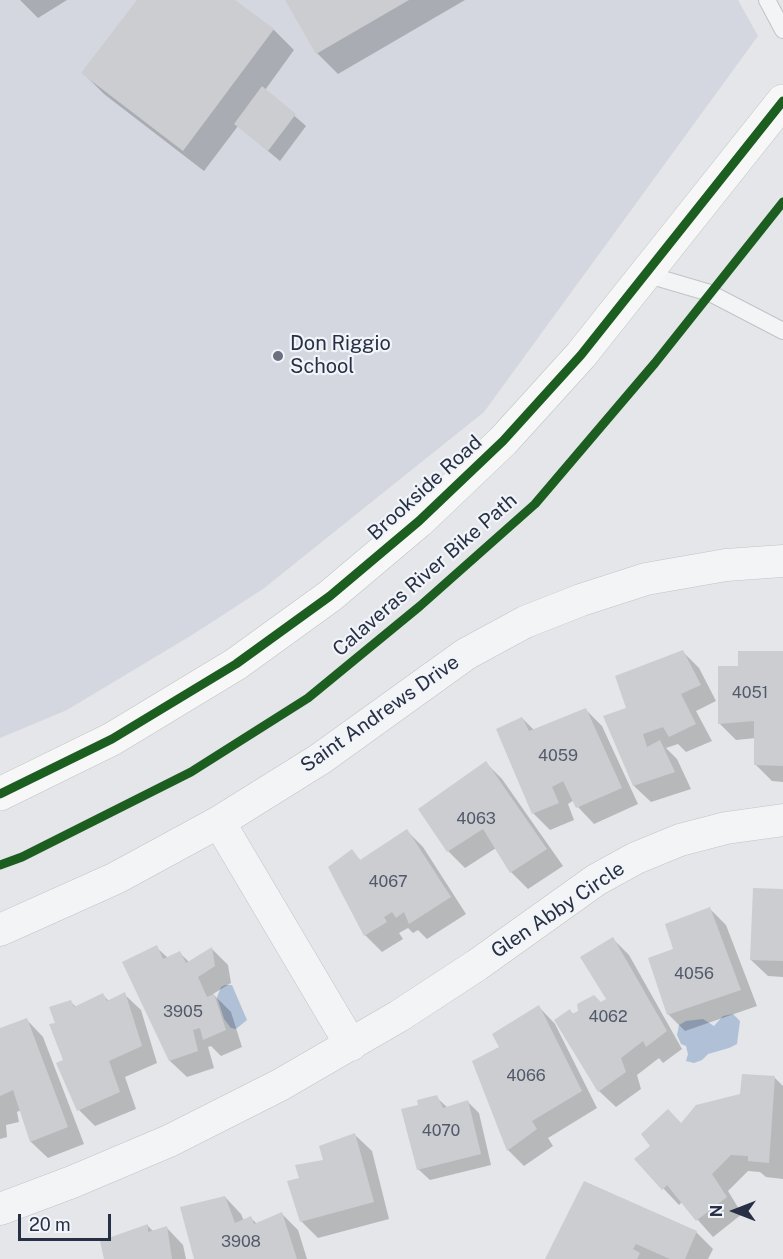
<!DOCTYPE html>
<style>
body{margin:0}
#map{position:relative;width:783px;height:1259px;overflow:hidden;background:#e4e6e9;font-family:"Public Sans",sans-serif}
canvas{display:block}
.north{position:absolute;left:705px;top:1181px;width:60px;height:60px;-webkit-text-stroke:4px #f1f4f8;paint-order:stroke;rotate:270deg;font-size:16px;font-weight:700;line-height:24px;text-align:center;color:#283045}
.north::after{content:'';display:block;margin:auto;width:21px;height:27px;background:#283045;clip-path:polygon(50% 0,100% 100%,50% 72%,0 100%)}
.scale{position:absolute;left:18px;top:1214px;width:93px;height:27px;box-sizing:border-box;border:3px solid #283045;border-top:0;padding-left:8px;font-size:18px;line-height:21px;white-space:nowrap;color:#283045;-webkit-text-stroke:4px #f1f4f8;paint-order:stroke}
</style>
<div id="map">
<canvas width="783" height="1259"></canvas>
<div class="north">N</div>
<div class="scale">20 m</div>
</div>
<script>
const g = document.querySelector('canvas').getContext('2d');
g.lineJoin = 'round';
function paint(path, color) { g.fillStyle = color; g.fill(path, 'evenodd'); }
const toPath = rows => new Path2D(rows.map(r => 'M' + r).join(''));
function trace(path, color, width, dash) { g.strokeStyle = color; g.lineWidth = width; g.lineCap = dash ? 'butt' : 'round'; g.setLineDash(dash || []); g.stroke(path); }
function label(font, color, halo, rows, align = 'center') {
  g.font = font + ' "Public Sans",sans-serif'; g.lineWidth = 4.5; g.setLineDash([]); g.textBaseline = 'middle'; g.strokeStyle = halo; g.fillStyle = color; for (const [text, x, y, turn = 0] of rows) {
    g.save(); g.translate(x, y); g.rotate((+turn || 0) * Math.PI / 180); g.textAlign = isNaN(turn) ? turn : align; if (halo) g.strokeText(text, 0, 0); g.fillText(text, 0, 0); g.restore();
  }
}
paint(toPath([
 [0,0,738,0,758,36,484,412,263,589,192,635,67,710,0,738]
]), '#d4d7df');
paint(toPath([
 [225,985,232,985,247,1020,236,1029,231,1028,224,1019,217,997,221,987],
 [733,1014,740,1021,737,1044,729,1048,708,1054,702,1060,694,1063,686,1061,688,1054,686,1046,681,1044,677,1035,679,1025,686,1021,703,1019,714,1026,723,1016]
]), '#b0c0d7');
paint(toPath([
 [20,0,67,0,38,18],
 [139,0,233,0,274,30,294,50,265,90,306,126,280,161,238,126,204,171,104,94,83,73],
 [287,0,465,0,338,74,317,53],
 [682,651,699,668,716,701,696,711,712,741,686,752,678,744,666,748,677,759,691,789,651,802,634,786,627,708],
 [783,652,783,782,772,781,756,765,756,738,736,740,719,723,739,667],
 [586,710,602,726,638,804,594,824,578,807,574,800,568,804,574,820,550,830,533,813,522,718,534,730],
 [486,763,502,779,563,866,528,889,511,872,496,848,465,868,448,851],
 [407,831,423,847,466,914,427,939,418,930,413,933,408,928,399,933,403,939,382,952,365,935,330,868,352,851,361,861],
 [783,891,783,977,768,976,751,960],
 [710,909,726,925,757,1006,685,1031,668,1014,675,950],
 [613,939,629,955,682,1049,663,1063,659,1058,637,1075,641,1089,616,1107,599,1091,570,1011,574,1015,608,1000],
 [156,947,168,958,180,953,190,963,212,949,228,965,231,983,213,994,231,1012,242,1047,221,1056,211,1046,208,1047,214,1068,187,1077,170,1061],
 [124,994,141,1010,157,1063,125,1077,136,1109,95,1126,79,1110,65,1061,57,1024,71,1002,77,1008,103,995,109,1001],
 [539,1007,555,1024,597,1108,548,1138,553,1146,524,1166,508,1150,501,1048],
 [27,1020,43,1037,84,1144,48,1158,31,1142,21,1110,17,1112,19,1122,6,1125,7,1137,0,1139,0,1029],
 [775,1078,783,1086,783,1179,766,1177,760,1172,748,1171,728,1191,742,1214,713,1237,682,1202,679,1205,663,1188,681,1125],
 [436,1097,448,1108,468,1102,479,1113,491,1165,430,1180,418,1169,419,1107],
 [355,1135,372,1151,389,1219,318,1238,302,1222,289,1182,301,1179,325,1162],
 [225,1197,241,1214,244,1221,251,1218,258,1225,282,1214,298,1230,307,1259,196,1259],
 [148,1226,154,1232,167,1228,183,1245,186,1259,105,1259],
 [696,1232,713,1249,708,1259,547,1259]
]), '#0003');
paint(toPath([
 [137,0,235,0,274,29,183,151,81,73],
 [285,0,409,0,316,54],
 [262,86,296,114,268,151,234,124],
 [683,650,701,685,681,694,696,724,669,737,663,727,643,734,647,747,660,740,675,772,633,786,603,716,626,708,615,676],
 [738,651,783,651,783,766,754,765,754,721,718,724,718,666,738,666],
 [586,708,622,788,576,808,563,781,552,787,559,803,532,814,496,729,522,717,529,731],
 [486,761,547,849,510,873,483,829,447,852,418,809],
 [407,829,451,897,409,924,404,912,396,918,392,912,384,917,387,922,364,936,328,867,352,849,360,860],
 [753,888,783,889,783,961,750,960],
 [710,907,741,990,667,1015,648,958,673,949,665,924],
 [613,937,667,1031,646,1047,643,1041,621,1058,626,1072,598,1092,554,1020,570,1009,572,1014,578,1011,577,1004,594,995,601,1002,606,999,580,957],
 [157,945,163,959,180,951,186,963,212,947,215,966,198,977,207,997,214,994,226,1030,203,1040,200,1028,193,1030,198,1051,169,1061,122,962],
 [125,992,142,1046,109,1061,120,1092,77,1111,56,1063,63,1060,49,1024,55,1023,49,1007,71,1000,74,1007,103,993,107,1001],
 [539,1005,582,1091,532,1121,537,1129,507,1151,472,1061,499,1047,492,1034],
 [27,1018,68,1127,30,1142,13,1090,0,1096,0,1028],
 [742,1074,775,1076,769,1163,748,1161,748,1156,731,1155,712,1174,727,1197,696,1221,667,1185,662,1190,634,1159,650,1146,641,1134,668,1109,681,1123,696,1105,740,1094],
 [437,1095,443,1108,468,1100,481,1154,417,1170,401,1109,418,1105,417,1100],
 [355,1133,374,1202,300,1222,287,1181,299,1178,295,1165,323,1160,319,1146],
 [584,1181,697,1231,685,1259,670,1259,636,1244,633,1249,640,1253,637,1259,545,1259],
 [225,1196,235,1223,251,1216,254,1224,282,1212,297,1259,194,1259,180,1207],
 [148,1224,148,1232,167,1226,172,1259,104,1259,100,1241]
]), '#cbcdd1');
const lane = toPath([
 [767,0,783,30],
 [645,274,710,293,783,331]
]);
const street = toPath([
 [219,822,351,1045],
 [0,930,116,878,219,822,320,759,466,654,525,622,581,600,646,579,726,565,783,561],
 [0,1209,72,1182,169,1141,280,1085,399,1016,477,965,596,880,636,858,680,840,726,828,783,820]
]);
const secondary = toPath([
 [0,794,112,739,236,664,330,596,419,521,503,441,581,355,783,101]
]);
trace(lane, '#c1c3c7', 18);
trace(street, '#c1c3c7', 33);
trace(secondary, '#c1c3c7', 34);
trace(lane, '#f3f4f6', 16);
trace(street, '#f3f4f6', 32);
trace(secondary, '#f7f7f7', 33);
trace(toPath([
 [0,794,112,739,236,664,330,596,419,521,503,441,581,355,783,101],
 [0,865,22,857,191,772,308,698,420,606,535,504,655,363,783,202]
]), '#1b5e20', 9);
for (const [x, y, r, color] of [
 [278,356,6,"#6a707e"]
]) { const dot = new Path2D(); dot.arc(x, y, r, 0, 2 * Math.PI); g.fillStyle = color; g.fill(dot); trace(dot, '#f1f4f8', 2); }
label('16px', '#52596a', null, [
 ["4051",750,693],
 ["4059",558,756],
 ["4063",476,819],
 ["4067",388,882],
 ["4056",694,974],
 ["3905",183,1012],
 ["4062",608,1017],
 ["4066",526,1076],
 ["4070",441,1131],
 ["3908",241,1242]
]);
label('20px', '#283045', '#f1f4f8', [
 ["Don Riggio",290,344],
 ["School",290,367]
], 'left');
label('20px', '#283045', '#f1f4f8', [
 ["Brookside Road",425,488,-42],
 ["Calaveras River Bike Path",425,575,-41],
 ["Saint Andrews Drive",380,714,-35],
 ["Glen Abby Circle",558,910,-34]
]);
</script>
